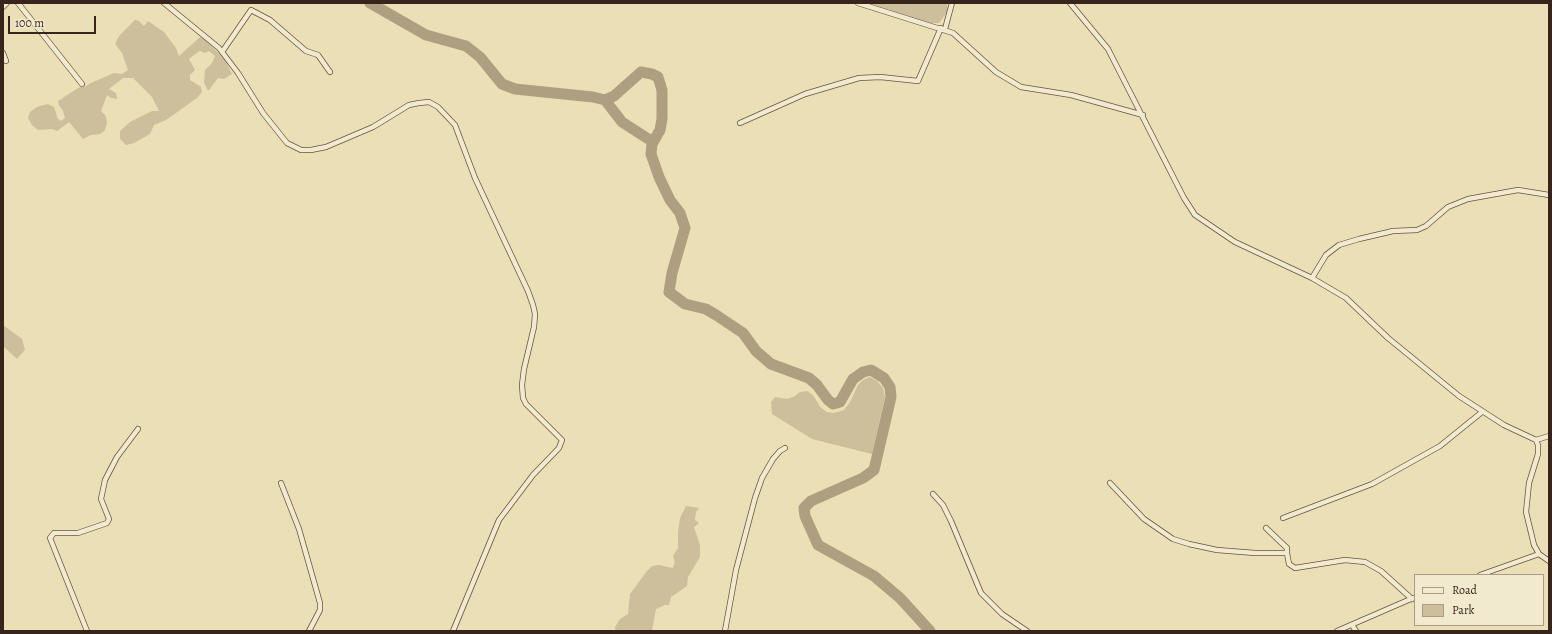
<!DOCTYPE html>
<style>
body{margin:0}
#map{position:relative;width:1552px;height:634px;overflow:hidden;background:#ebdfb5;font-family:Alegreya,serif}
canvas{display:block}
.frame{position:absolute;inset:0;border:4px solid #38241d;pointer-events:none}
.legend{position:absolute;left:1414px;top:574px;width:130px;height:52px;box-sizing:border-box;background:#f2eacf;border:1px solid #a89b88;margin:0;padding:5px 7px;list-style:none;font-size:12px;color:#38241d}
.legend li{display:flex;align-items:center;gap:8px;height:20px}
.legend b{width:20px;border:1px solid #a89b88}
.scale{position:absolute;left:8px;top:16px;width:88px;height:18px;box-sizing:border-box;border:2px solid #38241d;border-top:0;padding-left:5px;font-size:12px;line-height:14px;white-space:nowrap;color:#38241d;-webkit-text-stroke:3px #f2eacf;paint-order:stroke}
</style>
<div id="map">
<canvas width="1552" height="634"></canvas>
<div class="frame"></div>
<ul class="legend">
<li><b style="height:5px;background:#f2eacf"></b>Road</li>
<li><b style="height:11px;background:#cdbf9b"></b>Park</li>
</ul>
<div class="scale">100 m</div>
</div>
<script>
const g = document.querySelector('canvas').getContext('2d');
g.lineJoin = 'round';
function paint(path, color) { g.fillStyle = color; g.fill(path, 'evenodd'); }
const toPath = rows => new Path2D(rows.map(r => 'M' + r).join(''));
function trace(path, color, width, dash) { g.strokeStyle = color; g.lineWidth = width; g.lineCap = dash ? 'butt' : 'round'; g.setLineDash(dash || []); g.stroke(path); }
paint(toPath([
 [869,3,947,3,948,11,939,23,930,23],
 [135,20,139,21,144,26,148,21,164,32,176,48,179,56,199,38,203,37,225,60,232,74,224,79,218,78,208,91,204,82,205,70,212,63,215,56,209,51,205,53,200,51,194,55,189,59,195,70,190,75,190,80,201,87,202,92,197,98,166,120,154,125,150,134,134,143,126,145,120,139,120,131,130,122,152,111,159,111,152,97,133,78,123,78,109,89,116,93,117,99,111,98,107,95,101,111,106,116,107,123,105,130,100,134,91,135,83,139,69,122,57,131,52,129,38,130,32,125,28,118,30,112,37,107,48,104,54,107,58,119,61,121,65,118,63,111,59,105,58,101,78,88,86,86,91,83,114,73,122,74,128,70,122,53,115,44,119,36],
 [3,325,22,339,25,350,17,359,3,346],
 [870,377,877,381,883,388,885,397,872,454,812,439,772,414,771,402,775,397,787,399,795,396,800,392,807,391,813,395,821,408,827,412,834,413,844,410,850,402,858,385,863,380],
 [686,506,699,508,696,512,695,520,699,523,694,527,700,545,700,557,688,577,687,586,671,597,669,605,665,605,656,609,652,631,616,631,615,627,620,619,628,614,630,594,647,571,652,566,659,565,673,568,675,562,673,556,678,548,678,532,680,518]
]), '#cdbf9b');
trace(toPath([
 [370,3,426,35,466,46,480,57,502,84,515,89,593,97,605,100,614,96,641,72,652,74,658,77,662,90,662,119,660,130,652,144,651,154,659,177,670,200,680,213,685,228,672,273,669,292,685,304,706,309,716,315,743,333,756,351,771,364,809,378,817,385,828,400,833,404,840,402,853,379,863,372,871,370,884,378,890,387,891,397,874,470,863,478,811,501,804,508,805,516,818,545,874,576,900,598,930,631],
 [605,100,622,122,653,142]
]), '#ae9f81', 11);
const minor = toPath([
 [18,3,82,84],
 [164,3,219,48,238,73,263,113,287,143,301,150,311,150,326,147,373,127,409,105,419,103,429,102,438,107,455,125,475,178,528,291,533,305,535,314,534,327,524,369,522,385,523,398,526,404,562,440,559,448,533,475,499,520,453,631],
 [858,3,953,33,996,72,1021,87,1071,95,1143,115],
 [1070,3,1108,49,1184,198,1195,215,1235,242,1312,278,1346,298,1388,338,1459,396,1504,425,1536,440,1538,445,1538,454,1529,483,1526,512,1534,545,1539,554,1549,561],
 [3,7,7,3],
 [945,29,952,3],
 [222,52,251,10,270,20,306,51,318,55,330,72],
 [3,53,6,61],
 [740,123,805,94,859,78,880,77,918,81,941,28],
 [1312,278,1326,255,1339,245,1359,239,1393,231,1417,230,1426,226,1448,207,1468,199,1518,190,1549,195],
 [1536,440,1549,436],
 [281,483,299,529,320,603,320,610,309,631],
 [1110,483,1144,519,1173,539,1189,544,1217,550,1255,553,1287,553,1287,548,1266,528],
 [933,494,943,505,951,521,981,593,1002,614,1027,631],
 [1283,518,1372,484,1440,446,1482,412],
 [1287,553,1289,564,1295,568,1345,560,1365,562,1381,571,1412,599],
 [1480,575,1539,554],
 [1352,625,1356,631],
 [87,631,50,538,54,533,78,533,107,523,109,519,101,499,105,480,117,457,138,429],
 [725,631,736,570,755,498,762,478,773,459,780,451,785,448],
 [1337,631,1413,598]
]);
trace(minor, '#655343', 6);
trace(minor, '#f2eacf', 4.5);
</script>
